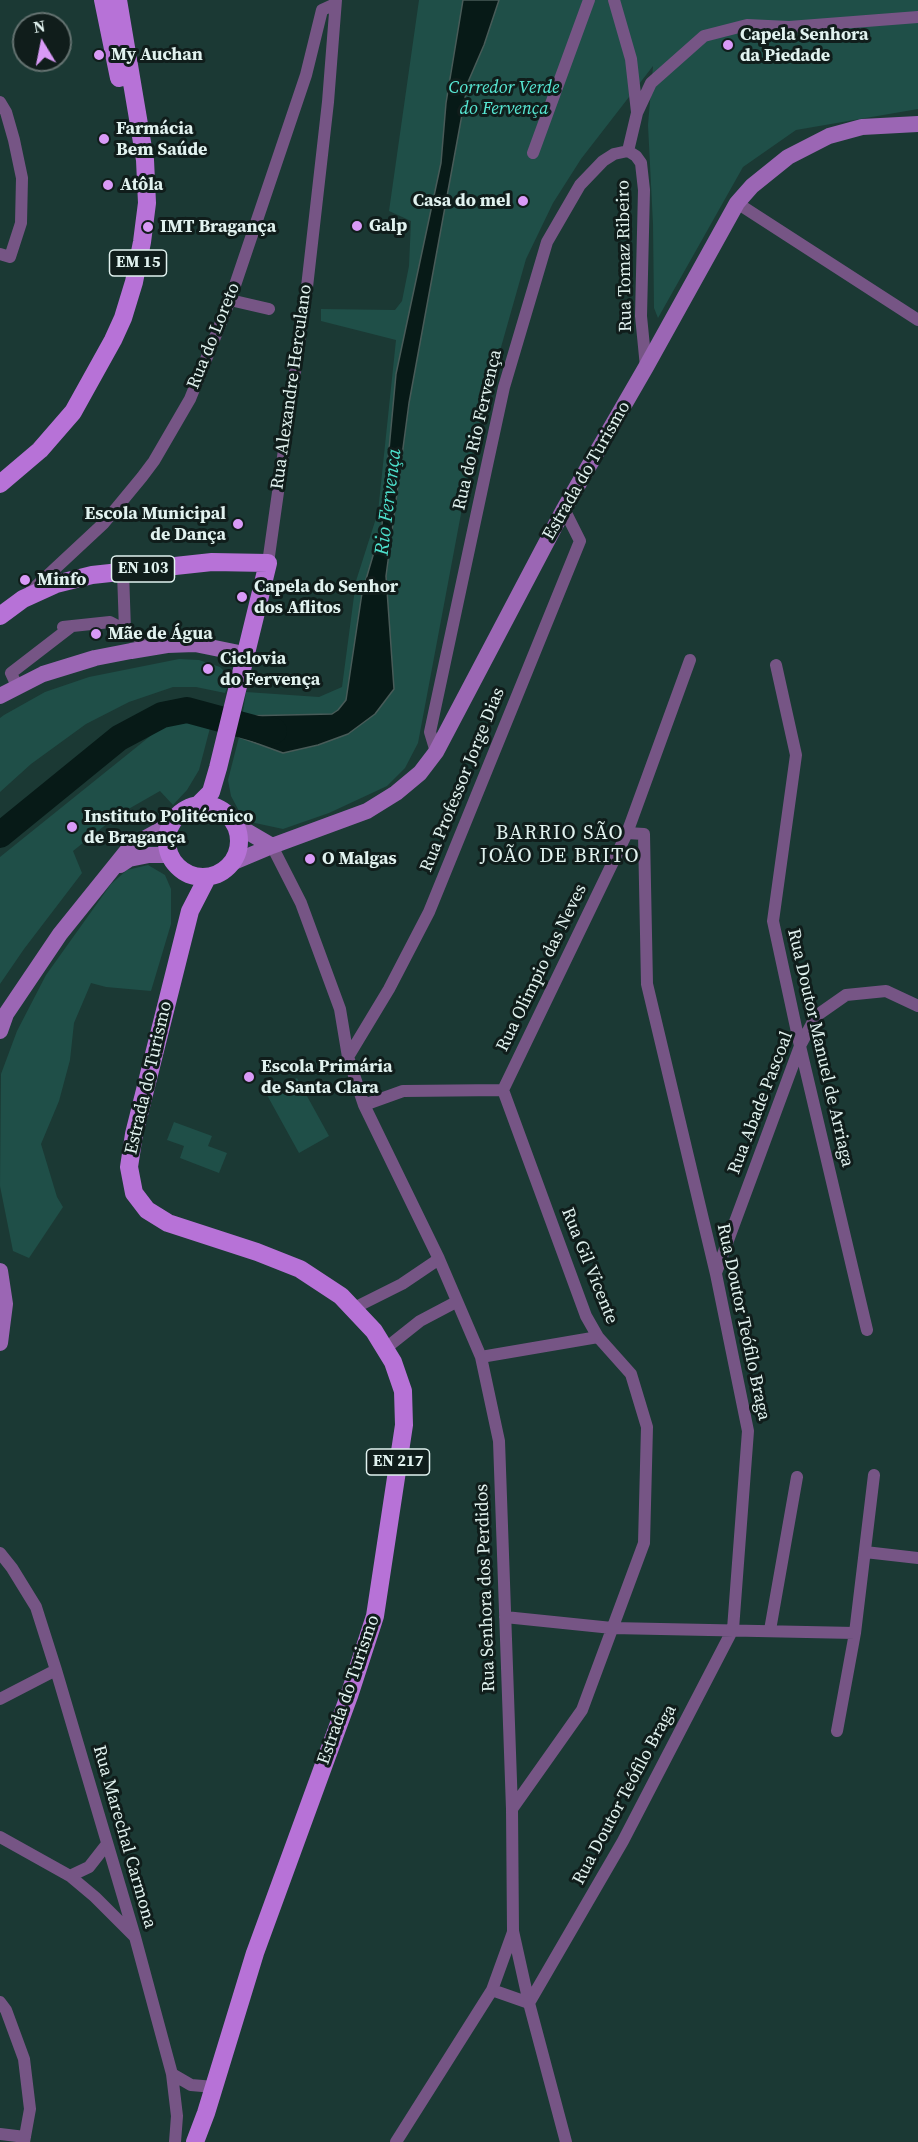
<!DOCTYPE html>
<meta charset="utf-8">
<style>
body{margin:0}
#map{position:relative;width:918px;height:2142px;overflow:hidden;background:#1b3934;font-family:"Source Serif 4",serif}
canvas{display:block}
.north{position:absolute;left:12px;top:12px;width:60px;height:60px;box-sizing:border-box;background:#101d1b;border:2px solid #647270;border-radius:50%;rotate:350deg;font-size:16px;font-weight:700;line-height:24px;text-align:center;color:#e1f2ef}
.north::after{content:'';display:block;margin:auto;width:21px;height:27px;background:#d99af7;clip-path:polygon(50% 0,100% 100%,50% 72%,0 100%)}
</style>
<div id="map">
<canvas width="918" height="2142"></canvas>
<div class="north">N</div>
</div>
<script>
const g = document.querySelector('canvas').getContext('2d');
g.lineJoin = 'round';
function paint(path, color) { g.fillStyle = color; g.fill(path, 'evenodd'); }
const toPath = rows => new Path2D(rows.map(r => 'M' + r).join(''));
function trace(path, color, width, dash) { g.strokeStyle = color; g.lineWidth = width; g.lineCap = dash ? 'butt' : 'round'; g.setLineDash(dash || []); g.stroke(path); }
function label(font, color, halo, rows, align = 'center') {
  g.font = font + ' "Source Serif 4",serif'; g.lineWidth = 6; g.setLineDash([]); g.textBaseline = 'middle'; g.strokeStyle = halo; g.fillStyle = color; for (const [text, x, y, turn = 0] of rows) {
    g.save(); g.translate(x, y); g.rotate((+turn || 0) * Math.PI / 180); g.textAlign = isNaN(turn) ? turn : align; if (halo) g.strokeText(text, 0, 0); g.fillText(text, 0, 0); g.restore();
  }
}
paint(toPath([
 [419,0,918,0,918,109,796,130,743,167,658,318,654,308,653,224,648,125,653,66,581,159,553,203,526,259,475,439,418,743,405,768,387,786,329,813,283,829,255,823,239,811,231,796,228,780,239,737,246,692,319,697,342,687,356,581,378,512,396,340,321,321,321,309,395,310,402,301,409,266,411,221,389,211],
 [179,659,199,660,220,667,228,675,230,680,225,693,196,687,173,687,129,702,86,724,31,764,0,792,0,718,4,715,45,692,89,677],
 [186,721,210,728,199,770,187,790,173,805,160,791,118,815,73,851,82,873,24,949,0,984,0,857,164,725],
 [148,865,165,875,171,889,171,924,151,991,106,987,91,983,74,1023,70,1060,59,1101,41,1144,57,1197,63,1207,29,1258,13,1251,0,1186,1,1074,17,1031,46,975,111,884,127,870],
 [297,1078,329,1136,299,1153,267,1095],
 [174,1122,212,1136,208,1146,227,1153,219,1173,180,1158,184,1146,167,1140]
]), '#1f4f48');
const water = toPath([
 [463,0,499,0,484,45,468,82,409,403,386,576,394,689,375,714,348,734,318,745,283,753,239,737,241,716,332,714,338,710,346,700,362,593,382,525,396,374,441,163,446,103,463,0]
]);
paint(water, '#071a17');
trace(water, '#485b58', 1.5);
trace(toPath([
 [0,835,119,738,162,715,187,710,261,730,274,731]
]), '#071a17', 26);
trace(toPath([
 [614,0,631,59,637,112],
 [0,102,6,112,14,140,22,178,21,223,10,257,0,254],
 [628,151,637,113,651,83,704,36,747,25,789,27,918,17],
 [628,151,636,156,641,163,644,190,641,316,646,367],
 [533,153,589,0],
 [737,203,918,320],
 [230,300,269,309],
 [268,563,307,287,328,102,336,0],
 [123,572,125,630],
 [31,591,104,523,142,477,154,461,190,399,230,300,306,75,322,10,335,4],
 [63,627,110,622,157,647],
 [776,665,796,755,773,921,800,1046,867,1330],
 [17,686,11,673,72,626],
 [436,752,430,732,486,470,504,387,547,242,580,185,603,161,614,154,628,151],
 [272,846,301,903,340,1009,348,1057,364,1105,439,1259,481,1357,499,1441,512,1809,513,1931,529,2003,566,2142],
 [348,1057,389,989,429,912,580,541,564,509],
 [503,1090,627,833,690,660],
 [364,1105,403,1091,503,1090,586,1316,598,1337,631,1374,647,1427,644,1543,582,1710,512,1809],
 [716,1273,800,1046,816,1016,846,995,886,991,918,1006],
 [354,1308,402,1284,439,1259],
 [386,1348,420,1321,456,1302],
 [481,1357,598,1337],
 [865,1552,918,1558],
 [0,1553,12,1568,36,1607,56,1670,135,1937,172,2074,177,2116,175,2142],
 [505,1617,612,1628,855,1633,874,1475],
 [770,1630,797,1477],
 [0,1699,56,1670],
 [837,1731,855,1633],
 [0,1837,70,1876,95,1897,134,1936],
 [70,1876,89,1867,107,1844],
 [492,1990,513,1932],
 [0,2002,6,2010,24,2059,30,2109,24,2142],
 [172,2074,191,2085,214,2087],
 [0,2134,25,2137],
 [396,2142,492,1990,529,2003,623,1841,733,1629,748,1431,716,1274,647,984,644,834,627,833]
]), '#765585', 12);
trace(toPath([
 [0,696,43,674,95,658,131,651,167,645,195,644,244,654],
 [236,825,272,846],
 [234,862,272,846,367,811,396,793,420,773,436,752,564,509,646,367,737,203,752,186,788,157,829,136,862,127,918,124],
 [120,865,129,859,149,855,169,855],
 [0,1031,6,1014,60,934,126,852,144,839,171,824],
 [0,1271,5,1304,0,1343]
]), '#9b66b4', 16);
trace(toPath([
 [103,0,119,78],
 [0,484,40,450,73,412,113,340,123,318,134,282,142,242,147,203,145,160,118,0],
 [0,616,23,599,56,584,92,575,212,562,268,563,218,768,211,792,198,805],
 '167 841a36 36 0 1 1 72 0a36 36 0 1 1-72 0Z',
 [195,2142,206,2113,255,1953,349,1696,375,1616,404,1425,403,1391,393,1362,374,1331,341,1296,300,1269,257,1252,168,1223,147,1210,134,1193,129,1167,134,1134,190,911,207,878]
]), '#b772d7', 18);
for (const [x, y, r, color] of [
 [728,45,6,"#d99af7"],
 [99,55,6,"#d99af7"],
 [104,139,6,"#d99af7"],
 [108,185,6,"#d99af7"],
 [523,201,6,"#d99af7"],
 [357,226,6,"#d99af7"],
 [148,227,6,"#d99af7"],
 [238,524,6,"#d99af7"],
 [25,580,6,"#d99af7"],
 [242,597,6,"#d99af7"],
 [96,634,6,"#d99af7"],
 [208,669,6,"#d99af7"],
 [72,827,6,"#d99af7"],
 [310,859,6,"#d99af7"],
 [249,1077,6,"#d99af7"]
]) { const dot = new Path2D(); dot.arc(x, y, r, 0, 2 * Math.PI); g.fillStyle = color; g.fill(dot); trace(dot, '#101d1b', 2); }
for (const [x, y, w] of [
 [138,263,57],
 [143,569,63],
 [398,1462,63]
]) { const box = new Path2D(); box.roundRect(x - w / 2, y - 13, w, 26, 4.5); g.fillStyle = '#101d1b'; g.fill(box); trace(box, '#e1f2ef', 1.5); }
label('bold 16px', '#e1f2ef', null, [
 ["EM 15",138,263],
 ["EN 103",143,569],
 ["EN 217",398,1462]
]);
label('bold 18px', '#e1f2ef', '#101d1b', [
 ["Capela Senhora",740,35],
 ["da Piedade",740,56],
 ["My Auchan",111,55],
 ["Farmácia",116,129],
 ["Bem Saúde",116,150],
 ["Atôla",120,185],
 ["Casa do mel",511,201,"right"],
 ["Galp",369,226],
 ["IMT Bragança",160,227],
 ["Escola Municipal",226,514,"right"],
 ["de Dança",226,535,"right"],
 ["Minfo",37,580],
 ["Capela do Senhor",254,587],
 ["dos Aflitos",254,608],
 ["Mãe de Água",108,634],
 ["Ciclovia",220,659],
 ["do Fervença",220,680],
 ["Instituto Politécnico",84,817],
 ["de Bragança",84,838],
 ["O Malgas",322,859],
 ["Escola Primária",261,1067],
 ["de Santa Clara",261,1088]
], 'left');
label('italic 18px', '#57e8d4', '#101d1b', [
 ["Corredor Verde",504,88],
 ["do Fervença",504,109]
]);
label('18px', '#e1f2ef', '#101d1b', [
 ["Rua Tomaz Ribeiro",625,256,-91],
 ["Rua do Loreto",214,336,-68],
 ["Rua Alexandre Herculano",292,387,-82],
 ["Rua do Rio Fervença",478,430,-77],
 ["Estrada do Turismo",587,471,-60],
 ["Rua Professor Jorge Dias",463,780,-68],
 ["Rua Olimpio das Neves",542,968,-64],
 ["Rua Doutor Manuel de Arriaga",820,1048,77],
 ["Estrada do Turismo",149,1078,-77],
 ["Rua Abade Pascoal",761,1103,-69],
 ["Rua Gil Vicente",589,1266,68],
 ["Rua Doutor Teófilo Braga",743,1322,78],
 ["Rua Senhora dos Perdidos",486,1588,-92],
 ["Estrada do Turismo",349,1690,-71],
 ["Rua Doutor Teófilo Braga",625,1795,-62],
 ["Rua Marechal Carmona",124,1837,74]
]);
label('italic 20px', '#4de0cc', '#101d1b', [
 ["Rio Fervença",389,502,-83]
]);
g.letterSpacing = '1.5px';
label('20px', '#e1f2ef', '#101d1b', [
 ["BARRIO SÃO",560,834],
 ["JOÃO DE BRITO",560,857]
]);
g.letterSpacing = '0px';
</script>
